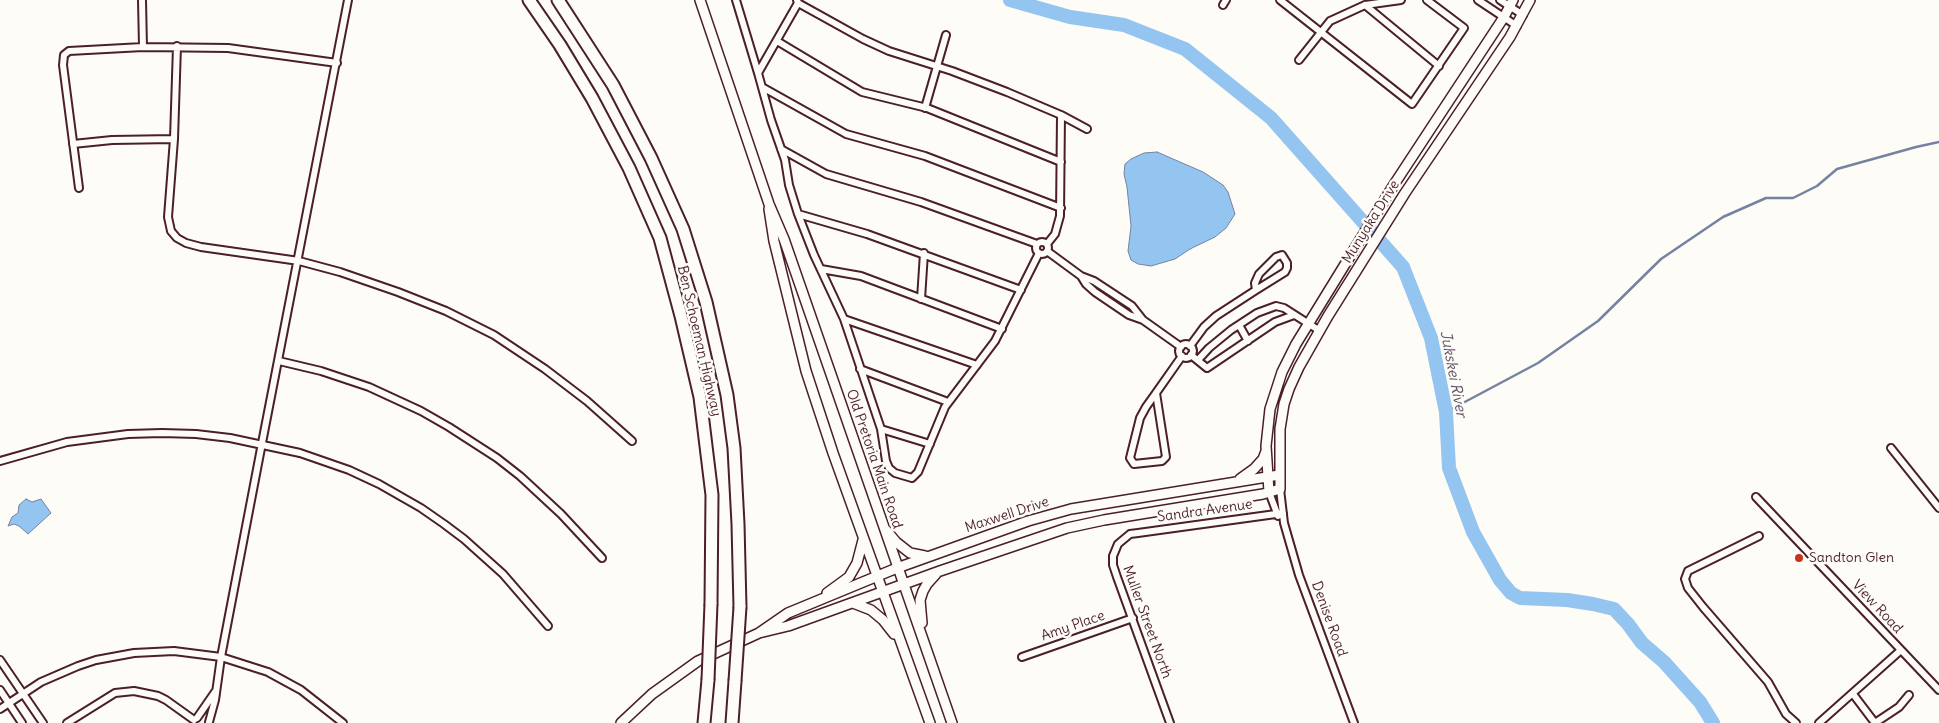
<!DOCTYPE html>
<style>
body{margin:0}
canvas{display:block;background:#fdfcf7}
</style>
<canvas width="1939" height="723"></canvas>
<script>
const g = document.querySelector('canvas').getContext('2d');
g.lineJoin = 'round';
function paint(path, color) { g.fillStyle = color; g.fill(path, 'evenodd'); }
const toPath = rows => new Path2D(rows.map(r => 'M' + r).join(''));
function trace(path, color, width, dash) { g.strokeStyle = color; g.lineWidth = width; g.lineCap = dash ? 'butt' : 'round'; g.setLineDash(dash || []); g.stroke(path); }
function label(font, color, halo, rows, align = 'center') {
  g.font = font + ' Delius,sans-serif'; g.lineWidth = 5; g.setLineDash([]); g.textBaseline = 'middle'; g.strokeStyle = halo; g.fillStyle = color; for (const [text, x, y, turn = 0] of rows) {
    g.save(); g.translate(x, y); g.rotate((+turn || 0) * Math.PI / 180); g.textAlign = isNaN(turn) ? turn : align; if (halo) g.strokeText(text, 0, 0); g.fillText(text, 0, 0); g.restore();
  }
}
const water = toPath([
 [1157,152,1203,172,1223,185,1228,192,1235,214,1226,228,1215,237,1190,249,1175,259,1151,266,1138,264,1131,260,1128,251,1131,226,1127,187,1124,174,1125,164,1131,159,1144,153,1157,152],
 [26,499,32,502,41,499,51,513,28,534,19,526,14,524,8,526,12,517,18,513,19,505,26,499]
]);
paint(water, '#94c4f0');
trace(water, '#7682a1', 1);
trace(toPath([
 [1446,412,1538,363,1598,321,1661,259,1723,217,1766,198,1793,198,1817,186,1837,169,1916,147,1939,142]
]), '#7682a1', 2.5);
trace(toPath([
 [1010,0,1070,17,1124,25,1185,49,1271,118,1403,267,1431,338,1446,412,1449,468,1473,532,1500,580,1511,593,1520,598,1567,600,1593,604,1614,609,1628,624,1642,643,1664,662,1700,702,1713,723]
]), '#94c4f0', 14);
const street = toPath([
 [142,0,143,47],
 [736,0,758,73],
 [797,0,798,3,863,39,889,51,952,71,1007,92,1061,115,1087,129],
 [1280,0,1412,104,1464,28,1427,0],
 [1478,0,1517,26],
 [1500,0,1523,15],
 [798,3,758,73,771,120,785,160,789,185,798,214,814,255,844,319,881,429,886,461,889,468,895,473,912,478,918,472,945,407,995,341,1039,253],
 [1223,5,1226,0],
 [1365,5,1439,66],
 [777,41,862,92,927,108,1061,162],
 [177,46,174,139,168,217,171,231,177,238,186,243,201,247,299,261,340,272,398,292,446,311,494,335,545,369,587,401,632,441],
 [1299,60,1330,21,1365,5,1401,0],
 [762,87,846,134,925,156,1061,208],
 [925,108,946,35],
 [73,144,112,140,174,139],
 [781,149,826,174,921,202,1037,244],
 [79,188,63,65,64,55,69,51,143,47,228,48,337,63],
 [798,214,867,234,1021,290],
 '1036 248a6 6 0 1 1 12 0a6 6 0 1 1-12 0Z',
 [1047,244,1055,234,1060,216,1061,115],
 [1047,251,1081,276,1094,281,1132,306,1143,320,1181,347],
 [821,269,861,276,1002,329],
 [1081,276,1086,284,1095,292,1129,315,1143,320],
 [921,299,924,253],
 [844,319,977,365],
 [1239,325,1248,341],
 '1179 351a7 7 0 1 1 14 0a7 7 0 1 1-14 0Z',
 [1190,346,1204,327,1216,316,1256,290,1285,272,1287,268,1287,263,1282,255,1276,257,1259,274,1255,283,1256,290],
 [1191,355,1207,368,1275,322,1294,315],
 [1198,360,1209,348,1231,330,1257,313,1276,306,1284,308,1320,331],
 [279,361,321,371,369,387,421,411,449,427,497,458,520,476,561,514,602,558],
 [860,369,948,402],
 [1156,393,1166,457,1162,461,1134,464,1130,458,1140,418,1146,407,1156,393,1182,356],
 [881,429,930,444],
 [1891,448,1939,508],
 [0,461,67,442,128,434,162,433,196,434,230,438,300,453,349,470,379,484,421,508,444,524,464,539,503,574,548,626],
 [1280,489,1284,523,1299,575,1354,723],
 [1269,492,1278,516],
 [1756,497,1939,690],
 [1759,536,1688,571,1685,579,1688,588,1703,607,1768,682,1786,714,1796,723],
 [1022,657,1133,618],
 [0,660,43,723],
 [0,690,22,723],
 [1853,694,1875,723],
 [0,709,41,682,78,666,96,660,134,653,174,651,221,657,268,672,301,690,343,723],
 [197,718,215,692],
 [209,722,215,700,221,657,262,443,348,0],
 [67,723,115,693,134,691,158,696,166,700,194,720],
 [1170,723,1117,577,1113,565,1113,556,1118,544,1130,534,1138,533,1283,513],
 [1819,723,1901,650],
 [1875,723,1899,707,1909,695]
]);
const secondary = toPath([
 [700,0,769,204,784,239,952,723],
 [769,209,774,241,806,371,833,453,930,723],
 [1240,479,1254,469,1263,459,1266,451],
 [1269,492,1266,446,1270,409,1282,372,1296,344,1395,183,1504,17,1513,0],
 [886,530,896,542,910,553,925,556],
 [827,593,849,577,857,563,863,540],
 [853,603,871,610,883,620,894,634],
 [922,623,920,600,923,591,927,584,936,574],
 [759,633,788,626,940,571,1067,528,1104,520,1263,494,1280,489,1280,429,1284,404,1289,389,1299,367,1328,316,1405,193,1510,37,1530,0],
 [621,723,652,694,698,661,759,633,788,613,897,568,1028,521,1071,509,1279,475]
]);
const highway = toPath([
 [529,0,560,45,592,98,629,168,660,238,681,316,700,397,712,495,711,604],
 [558,0,613,85,651,158,683,229,706,302,727,395,734,448,738,524,740,607],
 [704,723,708,680],
 [732,723,735,681]
]);
trace(street, '#4a1f2b', 10);
trace(secondary, '#4a1f2b', 12);
trace(highway, '#4a1f2b', 15);
trace(street, '#fdfcf7', 6);
trace(secondary, '#fdfcf7', 9);
trace(highway, '#fdfcf7', 11);
const highwayBridge = toPath([
 [708,680,711,604],
 [735,681,740,607]
]);
trace(highwayBridge, '#4a1f2b', 15, []);
trace(highwayBridge, '#fdfcf7', 11);
for (const [x, y, r, color] of [
 [1799,558,5,"#c8321e"]
]) { const dot = new Path2D(); dot.arc(x, y, r, 0, 2 * Math.PI); g.fillStyle = color; g.fill(dot); trace(dot, '#fdfcf7', 2); }
label('14px', '#4a1f2b', '#fdfcf7', [
 ["Munyaka Drive",1371,222,-58],
 ["Ben Schoeman Highway",699,341,77],
 ["Old Pretoria Main Road",874,459,71],
 ["Sandra Avenue",1205,511,-8],
 ["Maxwell Drive",1007,515,-18],
 ["View Road",1877,607,47],
 ["Denise Road",1329,619,70],
 ["Muller Street North",1147,622,70],
 ["Amy Place",1073,626,-19]
]);
label('14px', '#4a1f2b', '#fdfcf7', [
 ["Sandton Glen",1809,558]
], 'left');
label('italic 15px', '#605166', '#fdfcf7', [
 ["Jukskei River",1453,374,79]
]);
</script>
